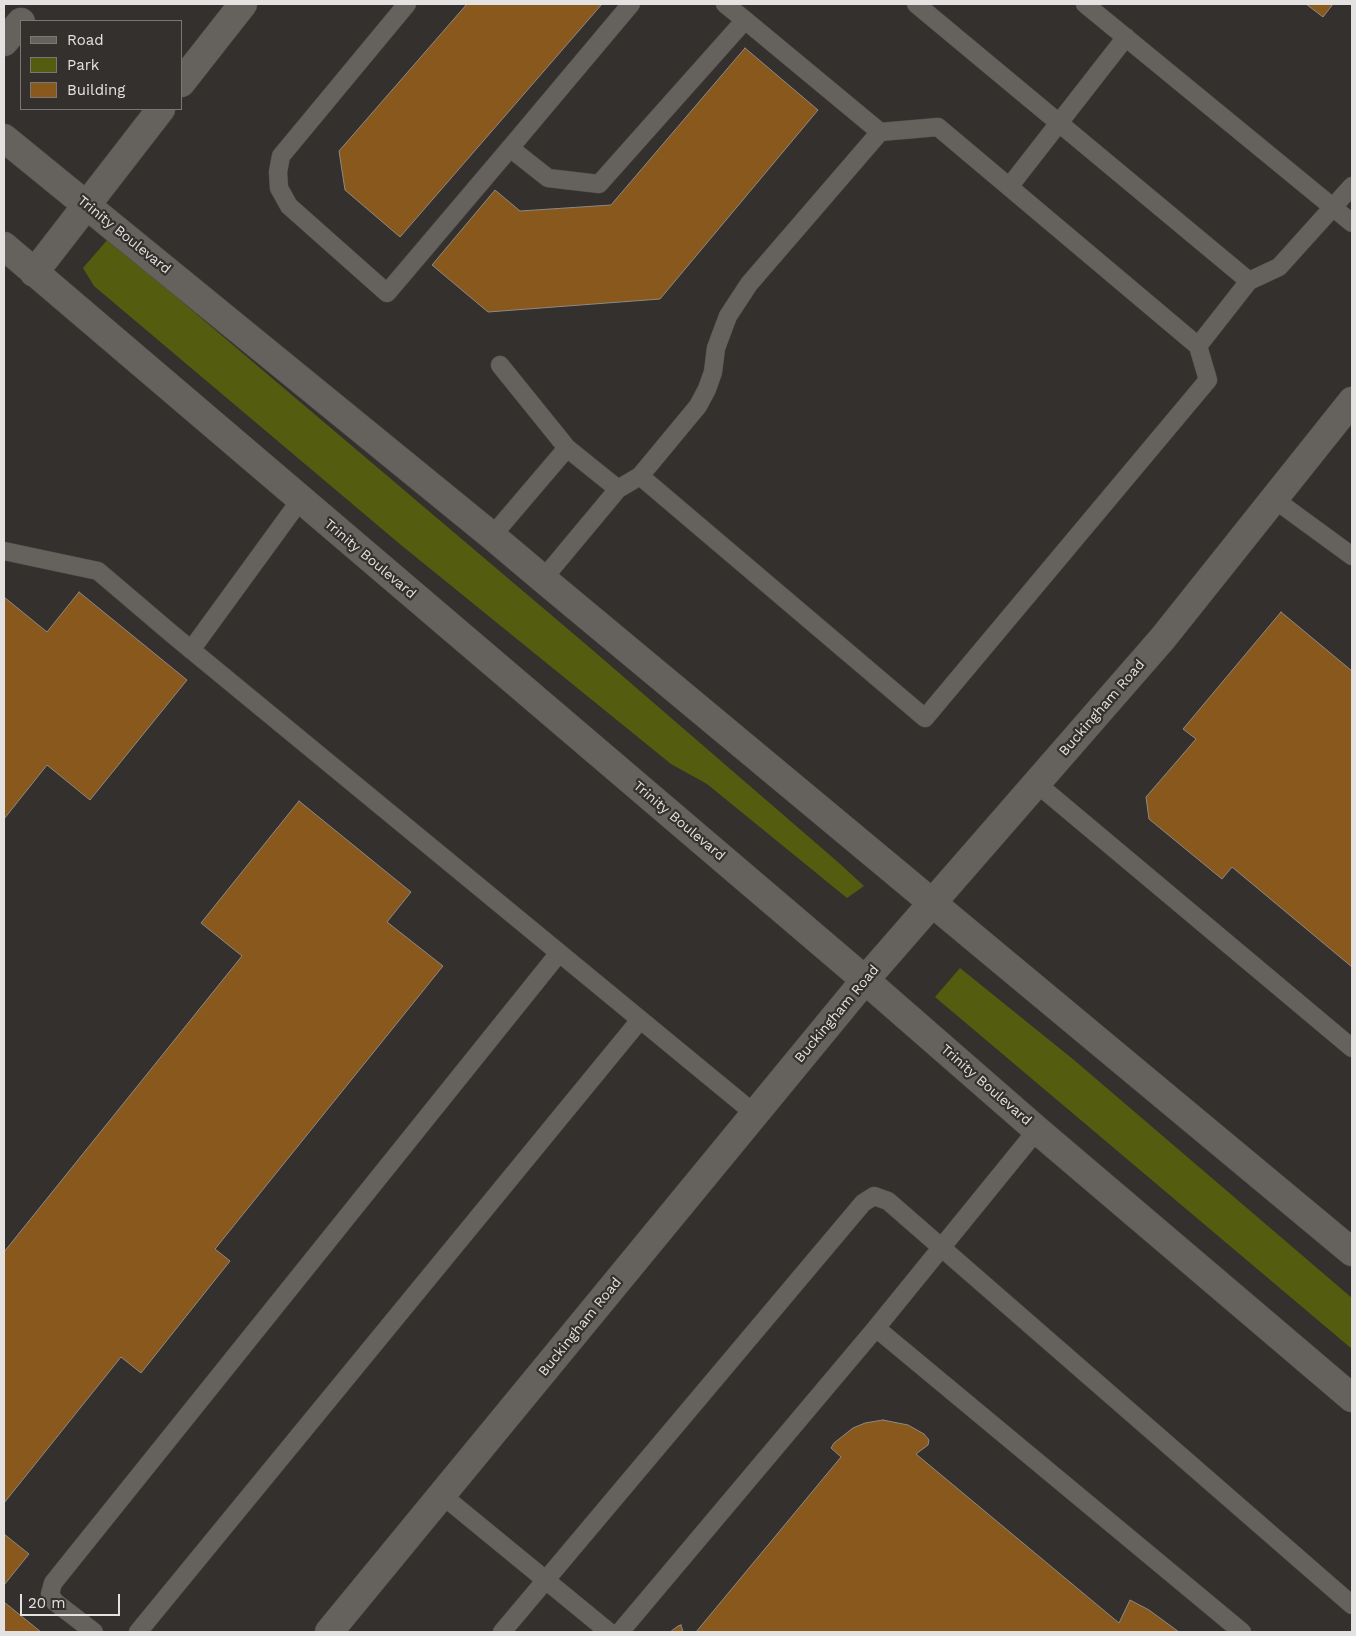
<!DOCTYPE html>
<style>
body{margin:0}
#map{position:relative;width:1356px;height:1636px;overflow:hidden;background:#34302d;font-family:"Work Sans",sans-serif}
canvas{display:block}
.frame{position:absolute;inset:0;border:5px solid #e4e2e0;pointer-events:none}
.legend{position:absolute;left:20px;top:20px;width:162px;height:90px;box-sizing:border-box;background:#34302d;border:1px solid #7a7775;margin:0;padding:6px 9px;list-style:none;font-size:15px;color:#e4e2e0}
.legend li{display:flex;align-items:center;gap:10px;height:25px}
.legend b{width:25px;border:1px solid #7a7775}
.scale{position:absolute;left:20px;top:1594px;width:100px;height:22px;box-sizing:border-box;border:2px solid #e4e2e0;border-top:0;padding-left:6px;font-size:15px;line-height:18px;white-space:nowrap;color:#e4e2e0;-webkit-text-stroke:4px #34302d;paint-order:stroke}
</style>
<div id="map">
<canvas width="1356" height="1636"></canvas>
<div class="frame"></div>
<ul class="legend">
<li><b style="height:6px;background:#65615d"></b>Road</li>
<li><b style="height:14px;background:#545d0f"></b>Park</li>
<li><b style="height:14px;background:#89581d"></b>Building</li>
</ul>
<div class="scale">20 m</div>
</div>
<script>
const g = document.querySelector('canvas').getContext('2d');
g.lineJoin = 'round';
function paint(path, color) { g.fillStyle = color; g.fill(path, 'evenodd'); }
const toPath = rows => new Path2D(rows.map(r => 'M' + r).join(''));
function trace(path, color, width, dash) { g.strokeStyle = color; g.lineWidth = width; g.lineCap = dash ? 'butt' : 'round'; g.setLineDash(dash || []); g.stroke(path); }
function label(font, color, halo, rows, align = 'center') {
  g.font = font + ' "Work Sans",sans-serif'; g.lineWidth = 4.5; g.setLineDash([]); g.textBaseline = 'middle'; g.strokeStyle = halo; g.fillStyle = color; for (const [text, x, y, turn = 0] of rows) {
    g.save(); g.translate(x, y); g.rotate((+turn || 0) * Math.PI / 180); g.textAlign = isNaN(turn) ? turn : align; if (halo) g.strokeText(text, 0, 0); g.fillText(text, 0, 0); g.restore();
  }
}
paint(toPath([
 [108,239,589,647,839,863,864,886,847,898,707,784,671,764,401,545,94,286,83,268],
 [960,968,1074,1060,1352,1298,1352,1349,935,997]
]), '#545d0f');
const building = toPath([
 [467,4,602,4,400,237,345,190,339,151,467,4],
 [1306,4,1333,4,1323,17,1306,4],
 [745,48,818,110,660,299,488,312,432,265,495,190,520,211,611,205,745,48],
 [79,592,187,680,90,800,47,765,4,819,4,597,47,632,79,592],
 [1281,612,1352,671,1352,967,1232,867,1222,879,1149,819,1146,797,1196,739,1183,729,1281,612],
 [299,801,411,892,387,922,443,966,215,1249,230,1261,141,1373,121,1357,4,1503,4,1252,242,956,201,923,299,801],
 [883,1420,908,1425,924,1434,929,1440,928,1445,916,1454,1119,1623,1130,1600,1149,1610,1179,1632,696,1632,841,1457,831,1448,834,1443,853,1428,865,1423,883,1420],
 [4,1534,29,1554,4,1585,4,1534],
 [4,1602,41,1632,4,1632,4,1602],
 [681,1625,683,1632,670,1632,678,1626,681,1625]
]);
paint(building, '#89581d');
trace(building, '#8d8985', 1);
const lane = toPath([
 [407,4,281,156,278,172,279,188,289,206,387,293,510,148,548,178,599,184,745,20,725,4],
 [916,4,1249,281,1279,267,1352,186],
 [1085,4,1352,223],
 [745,20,880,132],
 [510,148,631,4],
 [1009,187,1126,37],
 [500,365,567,448,618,489],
 [640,476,925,718,1208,380,1198,346],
 [1274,499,1352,556],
 [492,536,567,448],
 [4,551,98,571,172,634,755,1114],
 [543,579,618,489,640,476,698,406,707,389,713,372,716,348,728,316,749,284,880,132,938,127,1198,346,1249,281],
 [191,650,301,499],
 [1036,783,1352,1048],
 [876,1328,1037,1130],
 [442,1495,609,1632],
 [94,1632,55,1602,50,1594,53,1583,559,953],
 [138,1632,640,1020],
 [502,1632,863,1203,874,1196,888,1201,1352,1605],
 [620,1632,876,1328,1242,1632]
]);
const street = toPath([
 [329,1632,865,980,1163,638,1352,401]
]);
const secondary = toPath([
 [4,42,21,22],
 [181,83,243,4],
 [4,138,492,536,543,579,1352,1252],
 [4,246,865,980,1037,1130,1352,1398],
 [34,273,161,109]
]);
trace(lane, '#504d4a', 19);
trace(street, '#504d4a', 29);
trace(secondary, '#504d4a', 29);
trace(lane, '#65615d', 18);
trace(street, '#65615d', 28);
trace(secondary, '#65615d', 28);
label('14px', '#e4e2e0', '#34302d', [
 ["Trinity Boulevard",124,235,39],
 ["Trinity Boulevard",370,559,40],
 ["Buckingham Road",1102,708,-49],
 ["Trinity Boulevard",679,821,40],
 ["Buckingham Road",837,1014,-50],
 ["Trinity Boulevard",986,1085,41],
 ["Buckingham Road",580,1327,-51]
]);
</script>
